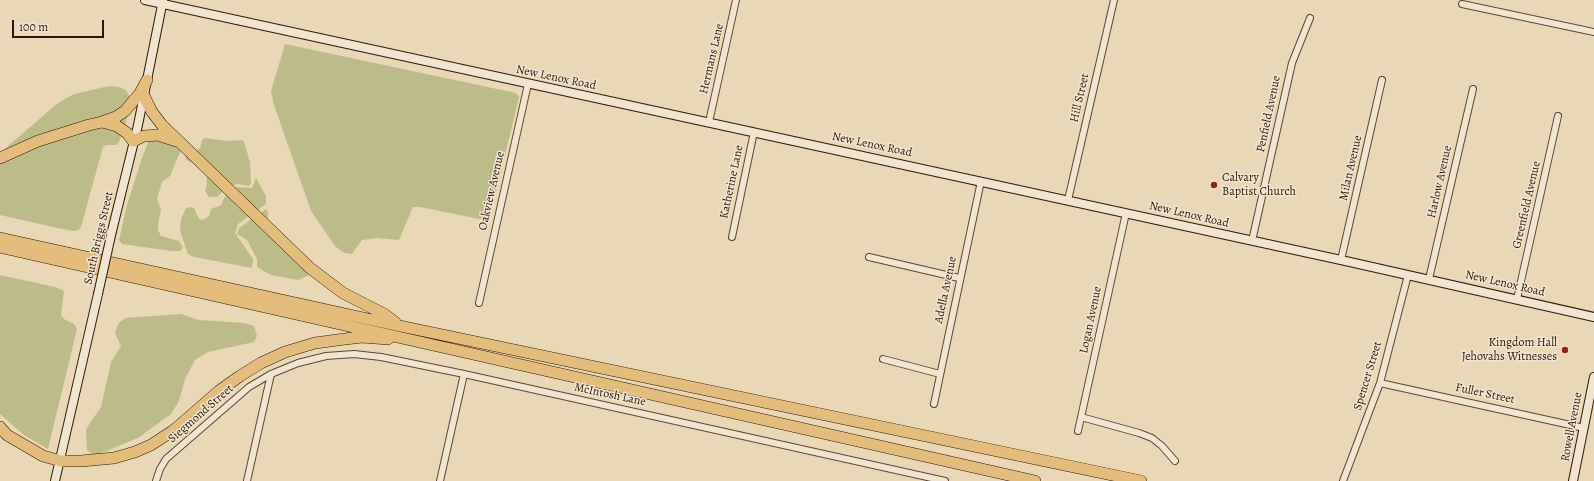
<!DOCTYPE html>
<style>
body{margin:0}
#map{position:relative;width:1594px;height:481px;overflow:hidden;background:#e9d7b6;font-family:Alegreya,serif}
canvas{display:block}
.scale{position:absolute;left:12px;top:20px;width:92px;height:18px;box-sizing:border-box;border:2px solid #2e1605;border-top:0;padding-left:5px;font-size:12px;line-height:14px;white-space:nowrap;color:#2e1605;-webkit-text-stroke:3px #f1e5d0;paint-order:stroke}
</style>
<div id="map">
<canvas width="1594" height="481"></canvas>
<div class="scale">100 m</div>
</div>
<script>
const g = document.querySelector('canvas').getContext('2d');
g.lineJoin = 'round';
function paint(path, color) { g.fillStyle = color; g.fill(path, 'evenodd'); }
const toPath = rows => new Path2D(rows.map(r => 'M' + r).join(''));
function trace(path, color, width, dash) { g.strokeStyle = color; g.lineWidth = width; g.lineCap = dash ? 'butt' : 'round'; g.setLineDash(dash || []); g.stroke(path); }
function label(font, color, halo, rows, align = 'center') {
  g.font = font + ' Alegreya,serif'; g.lineWidth = 3; g.setLineDash([]); g.textBaseline = 'middle'; g.strokeStyle = halo; g.fillStyle = color; for (const [text, x, y, turn = 0] of rows) {
    g.save(); g.translate(x, y); g.rotate((+turn || 0) * Math.PI / 180); g.textAlign = isNaN(turn) ? turn : align; if (halo) g.strokeText(text, 0, 0); g.fillText(text, 0, 0); g.restore();
  }
}
paint(toPath([
 [285,44,516,93,519,97,489,221,420,207,413,207,399,240,377,238,362,240,352,254,344,253,335,246,311,211,274,105,271,91],
 [109,86,119,87,126,90,130,97,127,119,119,142,116,145,106,145,103,147,81,227,78,230,74,231,62,229,0,215,0,153,58,103,74,94],
 [205,138,228,141,242,140,244,142,250,162,251,184,249,186,238,184,229,186,217,197,209,197,205,191,207,184,206,169,186,160,185,157,200,148,202,140],
 [152,139,157,140,180,147,181,150,170,176,162,182,157,199,161,210,158,224,158,230,161,236,179,241,183,247,181,251,171,251,122,244,119,240,127,205,142,158,148,142],
 [256,178,266,196,266,204,238,224,235,233,253,259,252,268,194,257,188,254,180,231,181,219,186,208,190,207,194,208,199,219,203,220,209,216,211,209,221,205,228,190,233,187,252,188],
 [266,209,268,212,267,229,309,271,309,275,298,280,271,275,257,267,257,259,247,240,237,234,239,228],
 [0,275,55,287,64,291,61,315,64,319,74,324,77,329,48,449,24,435,0,414],
 [181,314,199,320,244,323,254,326,257,336,254,342,208,352,195,360,185,379,179,401,171,414,138,438,94,456,87,450,86,429,101,407,111,362,121,346,115,333,118,324,125,318]
]), '#bdbc89');
const street = toPath([
 [1462,4,1594,32],
 [709,122,736,0],
 [1068,200,1114,0],
 [732,237,754,132],
 [1252,241,1292,63,1310,18],
 [869,257,959,278],
 [1341,260,1382,80],
 [1429,279,1473,89],
 [1517,299,1558,116],
 [479,303,528,84],
 [883,359,940,374],
 [1380,383,1584,428],
 [934,404,981,181],
 [1081,417,1139,433,1152,438,1162,446,1175,461],
 [1078,431,1126,213],
 [156,481,160,469,166,459,249,387,271,374,298,363,326,356,354,354,381,357,464,374,945,481],
 [247,481,271,374],
 [440,481,464,374],
 [1343,481,1380,383,1408,275]
]);
const secondary = toPath([
 [145,0,1341,260,1594,317],
 [112,231,138,125,163,0],
 [55,481,98,294],
 [1573,481,1594,377]
]);
const highway = toPath([
 [144,96,152,112,162,125,310,268,343,293,384,314,395,322],
 [102,122,116,117,125,111,140,93,147,80],
 [0,158,38,141,89,125,102,122,117,126,127,133,133,141,144,136,158,135,176,141],
 [0,238,400,326,1141,481],
 [0,247,1035,481],
 [0,427,7,435,43,456,61,461,81,461,114,458,135,452,151,445,174,430,219,391,240,376,261,363,285,352,315,343,345,339,362,337,388,339]
]);
trace(street, '#5d4631', 8);
trace(secondary, '#2e1605', 10);
trace(highway, '#2e1605', 12);
trace(street, '#f1e5d0', 6);
trace(secondary, '#f1e5d0', 8);
trace(highway, '#e4bc7b', 11);
const secondaryBridge = toPath([
 [98,294,112,231]
]);
trace(secondaryBridge, '#2e1605', 10, []);
trace(secondaryBridge, '#f1e5d0', 8);
for (const [x, y, r, color] of [
 [1214,185,4,"#8f2418"],
 [1565,350,4,"#8f2418"]
]) { const dot = new Path2D(); dot.arc(x, y, r, 0, 2 * Math.PI); g.fillStyle = color; g.fill(dot); trace(dot, '#f1e5d0', 1.5); }
label('12px', '#2e1605', '#f1e5d0', [
 ["Hermans Lane",712,59,-77],
 ["New Lenox Road",556,78,12],
 ["Hill Street",1080,98,-77],
 ["Penfield Avenue",1269,114,-78],
 ["New Lenox Road",872,145,12],
 ["Milan Avenue",1351,168,-77],
 ["Katherine Lane",732,182,-78],
 ["Harlow Avenue",1440,182,-77],
 ["Oakview Avenue",492,191,-77],
 ["Greenfield Avenue",1527,205,-77],
 ["New Lenox Road",1189,215,13],
 ["South Briggs Street",99,238,-77],
 ["New Lenox Road",1505,284,13],
 ["Adella Avenue",946,290,-78],
 ["Logan Avenue",1091,320,-78],
 ["Spencer Street",1368,376,-73],
 ["Fuller Street",1485,394,12],
 ["McIntosh Lane",610,395,12],
 ["Siegmond Street",201,414,-41],
 ["Rowell Avenue",1572,427,-79]
]);
label('12px', '#2e1605', '#f1e5d0', [
 ["Calvary",1222,178],
 ["Baptist Church",1222,192],
 ["Kingdom Hall",1557,343,"right"],
 ["Jehovahs Witnesses",1557,357,"right"]
], 'left');
</script>
